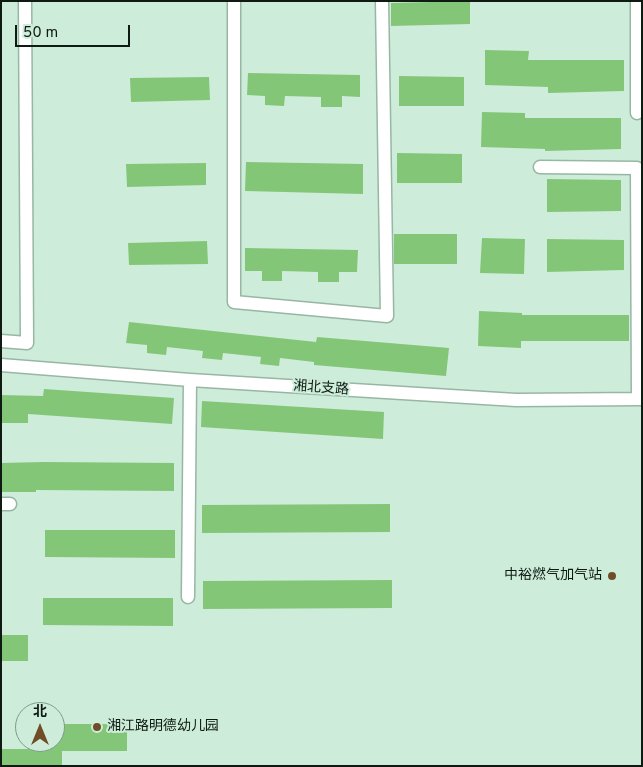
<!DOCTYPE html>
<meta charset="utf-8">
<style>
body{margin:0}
#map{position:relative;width:643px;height:767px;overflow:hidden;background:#cdedda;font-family:Overpass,"Noto Sans SC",sans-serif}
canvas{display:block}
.frame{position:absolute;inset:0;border:2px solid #0f1a13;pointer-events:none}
.north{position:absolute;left:15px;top:702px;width:50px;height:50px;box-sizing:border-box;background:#cdedda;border:1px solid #81998a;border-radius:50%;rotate:0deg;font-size:14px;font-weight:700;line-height:20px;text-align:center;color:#0f1a13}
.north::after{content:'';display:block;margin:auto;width:18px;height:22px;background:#704d26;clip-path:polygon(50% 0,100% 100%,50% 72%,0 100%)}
.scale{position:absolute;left:15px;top:25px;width:115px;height:22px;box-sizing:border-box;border:2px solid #0f1a13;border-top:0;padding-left:6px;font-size:15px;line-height:18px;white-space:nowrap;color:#0f1a13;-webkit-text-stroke:4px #cdedda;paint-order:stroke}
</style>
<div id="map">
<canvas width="643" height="767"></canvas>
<div class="frame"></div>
<div class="north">北</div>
<div class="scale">50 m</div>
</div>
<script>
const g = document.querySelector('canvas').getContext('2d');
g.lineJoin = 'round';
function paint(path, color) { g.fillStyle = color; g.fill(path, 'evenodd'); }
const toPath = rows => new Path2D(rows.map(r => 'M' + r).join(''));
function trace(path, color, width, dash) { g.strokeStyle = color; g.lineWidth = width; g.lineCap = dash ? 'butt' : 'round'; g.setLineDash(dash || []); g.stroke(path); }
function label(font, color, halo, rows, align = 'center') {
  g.font = font + ' Overpass,"Noto Sans SC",sans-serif'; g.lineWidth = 4; g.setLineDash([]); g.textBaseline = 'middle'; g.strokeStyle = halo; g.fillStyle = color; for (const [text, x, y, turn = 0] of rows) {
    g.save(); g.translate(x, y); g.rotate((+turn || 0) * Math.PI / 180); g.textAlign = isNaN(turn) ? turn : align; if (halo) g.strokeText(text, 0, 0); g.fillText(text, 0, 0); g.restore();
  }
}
paint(toPath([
 [470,1,470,24,391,26,391,3],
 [485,50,529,51,528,60,624,60,624,91,548,93,548,87,485,85],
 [248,73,360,75,360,97,342,96,342,107,321,107,321,97,285,96,284,106,265,105,265,96,247,95],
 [399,76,464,77,464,106,399,106],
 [209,77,210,100,131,102,130,78],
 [482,112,525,113,525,118,621,118,621,149,545,151,545,149,481,147],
 [397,153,462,154,462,183,397,183],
 [246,162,363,164,363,194,245,191],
 [206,163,206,185,127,187,126,164],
 [547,179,621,180,621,211,547,212],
 [394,234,457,234,457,264,394,264],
 [482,238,525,239,524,274,480,273],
 [547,239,624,240,624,270,547,272],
 [207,241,208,264,129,265,128,243],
 [245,248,358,250,357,272,339,272,339,282,318,282,318,272,282,271,282,281,262,281,262,271,245,271],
 [479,311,522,313,522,315,629,315,629,341,521,341,521,348,478,346],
 [129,322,316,342,317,337,449,348,446,376,314,365,314,362,280,358,279,366,260,364,261,357,223,353,222,360,202,358,203,351,167,347,166,355,147,353,147,345,126,343],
 [44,389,174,398,172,424,28,414,28,423,1,423,1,395,43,396],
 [202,401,384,412,383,439,201,427],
 [44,462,174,463,174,491,36,490,36,492,1,492,1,463],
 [390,504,390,532,202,533,202,505],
 [45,530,175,530,175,558,45,557],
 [392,580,392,608,203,609,203,581],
 [43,598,173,598,173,626,43,625],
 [1,635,28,635,28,661,1,661],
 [55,724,127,724,127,751,62,751,62,766,1,766,1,749,41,749,41,742,55,742]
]), '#84c678');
const street = toPath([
 [234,1,234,302,387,316,382,1],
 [637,113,637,1],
 [540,167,637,168,638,399],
 [1,341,27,343,25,1],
 [1,365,190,380,516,400,642,399],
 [1,504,10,504],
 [188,597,190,380]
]);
trace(street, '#98b6a4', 15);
trace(street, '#fff', 12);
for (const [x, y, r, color] of [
 [612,576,5,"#704d26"],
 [97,727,5,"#704d26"]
]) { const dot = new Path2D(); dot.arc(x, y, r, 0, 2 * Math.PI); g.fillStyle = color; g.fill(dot); trace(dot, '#cdedda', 2); }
label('14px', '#0f1a13', '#cdedda', [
 ["湘北支路",321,389,4]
]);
label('14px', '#0f1a13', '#cdedda', [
 ["中裕燃气加气站",602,576],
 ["湘江路明德幼儿园",107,727,"left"]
], 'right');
</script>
